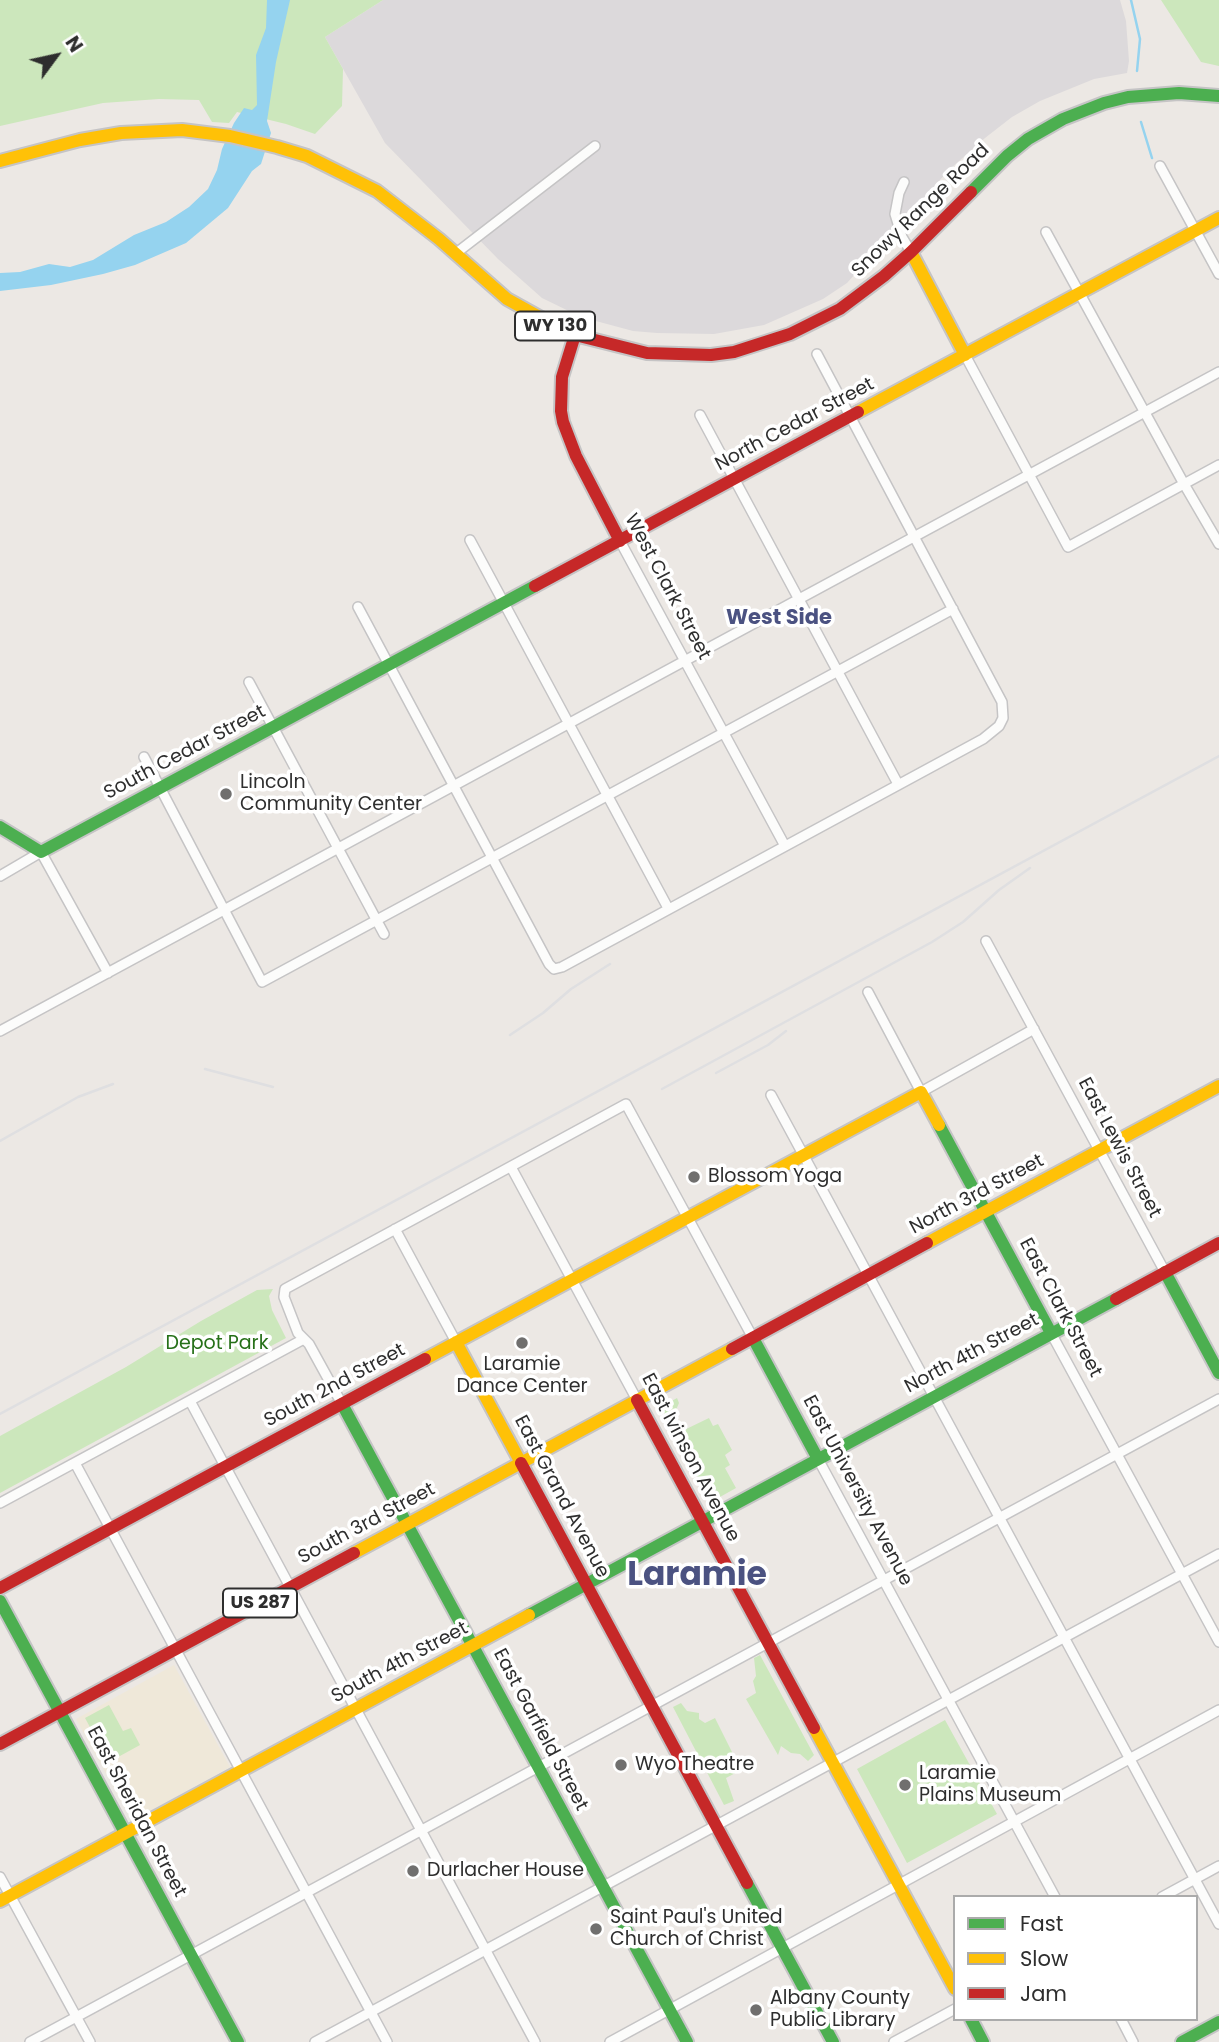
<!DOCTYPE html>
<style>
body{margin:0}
#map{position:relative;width:1219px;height:2042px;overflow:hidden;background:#ece8e4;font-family:Poppins,sans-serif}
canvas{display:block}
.legend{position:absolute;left:953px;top:1895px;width:245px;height:126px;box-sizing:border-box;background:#fff;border:2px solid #ababab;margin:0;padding:9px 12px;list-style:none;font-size:21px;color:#2e2e2e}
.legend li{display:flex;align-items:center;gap:14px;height:35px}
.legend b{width:35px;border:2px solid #ababab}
.north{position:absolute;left:21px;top:21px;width:70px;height:70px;-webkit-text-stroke:5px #fff;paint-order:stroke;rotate:57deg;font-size:19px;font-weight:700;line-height:28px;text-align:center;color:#2e2e2e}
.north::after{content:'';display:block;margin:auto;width:24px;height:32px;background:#2e2e2e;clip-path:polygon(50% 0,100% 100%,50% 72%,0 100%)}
</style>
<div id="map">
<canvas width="1219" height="2042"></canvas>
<ul class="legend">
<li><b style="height:9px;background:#4caf50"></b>Fast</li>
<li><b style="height:9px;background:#ffc107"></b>Slow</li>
<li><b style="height:9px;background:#c62828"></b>Jam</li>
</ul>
<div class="north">N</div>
</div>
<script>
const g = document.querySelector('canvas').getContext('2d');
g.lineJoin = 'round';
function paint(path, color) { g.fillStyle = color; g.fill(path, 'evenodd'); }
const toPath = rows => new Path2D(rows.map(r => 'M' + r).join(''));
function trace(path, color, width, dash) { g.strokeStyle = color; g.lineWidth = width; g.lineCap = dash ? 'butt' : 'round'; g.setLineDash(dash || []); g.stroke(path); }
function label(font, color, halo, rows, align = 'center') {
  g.font = font + ' Poppins,sans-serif'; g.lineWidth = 7; g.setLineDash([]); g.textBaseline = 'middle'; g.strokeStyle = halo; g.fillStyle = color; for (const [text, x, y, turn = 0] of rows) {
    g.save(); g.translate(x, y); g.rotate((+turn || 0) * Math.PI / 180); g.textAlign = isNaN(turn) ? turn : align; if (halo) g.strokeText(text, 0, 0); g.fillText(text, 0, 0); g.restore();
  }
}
paint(toPath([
 [383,0,1120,0,1126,21,1129,61,1127,73,1094,79,1040,101,1012,117,985,138,949,170,847,283,823,299,764,325,714,334,657,333,633,331,581,317,542,298,498,259,385,143,325,37]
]), '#dcd9db');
paint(toPath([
 [174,1665,230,1767,132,1821,76,1719]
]), '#efe8d9');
paint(toPath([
 [0,0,383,0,325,37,343,69,342,106,315,134,286,124,237,112,229,123,212,122,199,100,159,99,103,103,0,126],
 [1161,0,1219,0,1219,66,1201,62],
 [273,1289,269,1296,272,1310,286,1338,0,1493,0,1436,126,1367,201,1321,257,1290],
 [677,1398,679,1403,672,1419,680,1432,709,1418,713,1426,718,1424,732,1450,725,1455,730,1465,725,1468,736,1488,711,1502,661,1407],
 [760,1655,814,1755,808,1761,800,1754,791,1753,781,1746,778,1755,746,1699,756,1693,753,1681,756,1676,754,1658],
 [681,1703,687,1711,699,1713,699,1719,705,1723,715,1718,741,1770,726,1778,734,1801,724,1805,673,1707],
 [109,1705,123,1731,131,1728,140,1745,109,1762,85,1718],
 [945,1720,997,1814,907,1863,857,1769]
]), '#cce7bc');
paint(toPath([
 [267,0,290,0,276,62,267,121,271,133,261,164,252,171,228,208,186,243,135,265,103,274,51,285,0,291,0,273,20,272,49,264,70,267,93,260,134,235,166,222,189,207,208,189,217,170,222,149,234,123,244,108,252,110,257,105,256,55,266,28]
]), '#95d3ef');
trace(toPath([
 [1131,0,1140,39,1137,71],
 [1141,122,1152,158]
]), '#95d3ef', 2.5);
const street = toPath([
 [1160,166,1219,274],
 [904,182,899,193,895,214,902,237,911,252],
 [1046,232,1184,484,1219,544],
 [455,254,595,146],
 [965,355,1068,547,1219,465],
 [700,415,898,784],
 [470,540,668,908],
 [620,541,785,846],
 [358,607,549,964,554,969,562,967,983,739,999,726,1003,718,1002,702,817,354],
 [249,682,384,934],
 [144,757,262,982,953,609],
 [0,876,41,852,108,973],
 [986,941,1165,1272],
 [868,992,921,1092,1034,1029],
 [0,1031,1219,372],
 [771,1095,1219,1924],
 [511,1167,637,1400],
 [395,1229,456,1342],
 [1051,1333,1219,1642],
 [190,1401,535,2042],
 [342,1404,309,1344,298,1333,284,1297,285,1289,626,1104,753,1338],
 [818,1459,1055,1897],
 [75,1463,387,2042],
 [0,1503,302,1340],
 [0,1877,90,2042],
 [1162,1897,1219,1866],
 [1121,2019,1133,2042],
 [30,2042,1219,1399],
 [315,2042,1219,1554],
 [610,2042,1219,1710],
 [894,2042,955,2009]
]);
const fast = toPath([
 [971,192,1007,156,1028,139,1063,119,1104,103,1128,97,1179,93,1219,96],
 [0,827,41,852,535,586],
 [939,1125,1051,1333],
 [1165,1272,1219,1373],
 [753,1338,818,1459],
 [342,1404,687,2042],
 [0,1601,238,2042],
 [529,1615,1116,1299],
 [747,1883,833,2042],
 [971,2019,983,2042],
 [1182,2042,1219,2022]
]);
const slow = toPath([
 [0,161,80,140,121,133,182,130,230,136,277,147,307,156,377,191,439,239,507,299,552,324],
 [911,252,965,355],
 [858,412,1219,218],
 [927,1243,1219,1086],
 [456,1342,521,1463],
 [425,1359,921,1092,939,1125],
 [354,1553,732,1349],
 [814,1728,955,1989],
 [0,1901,529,1615]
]);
const jam = toPath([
 [552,324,575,335,647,353,711,355,734,352,790,334,840,309,884,276,911,252,971,192],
 [575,335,562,377,561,411,563,422,576,456,620,541],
 [535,586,858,412],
 [1116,1299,1219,1243],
 [732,1349,927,1243],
 [637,1400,814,1728],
 [521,1463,747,1883],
 [0,1588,425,1359],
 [0,1744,354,1553]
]);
trace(street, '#c5c4c5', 12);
trace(fast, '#c5c4c5', 16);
trace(slow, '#c5c4c5', 16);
trace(jam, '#c5c4c5', 16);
trace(street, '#fcfcfb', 9);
trace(fast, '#4caf50', 12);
trace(slow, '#ffc107', 12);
trace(jam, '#c62828', 12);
trace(toPath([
 [510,1035,543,1013,571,989,610,964],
 [205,1069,273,1087],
 [716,1073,768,1045,786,1031],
 [662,1089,932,942,963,922,999,890,1030,868],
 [0,1141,78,1097,113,1084],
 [0,1414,1219,756]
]), '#dfdfe1', 2.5);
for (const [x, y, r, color] of [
 [226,794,7,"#706f6e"],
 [694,1177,7,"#706f6e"],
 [522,1343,7,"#706f6e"],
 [621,1765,7,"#706f6e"],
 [905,1785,7,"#706f6e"],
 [413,1871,7,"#706f6e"],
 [596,1929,7,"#706f6e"],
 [756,2010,7,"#706f6e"]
]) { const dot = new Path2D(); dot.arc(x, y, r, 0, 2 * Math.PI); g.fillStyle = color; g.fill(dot); trace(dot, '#fff', 2.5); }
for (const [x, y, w] of [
 [555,326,80],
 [260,1603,74]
]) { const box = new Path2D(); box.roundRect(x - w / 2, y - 14.5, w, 29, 5); g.fillStyle = '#fff'; g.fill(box); trace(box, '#2e2e2e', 2); }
label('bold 18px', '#2e2e2e', null, [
 ["WY 130",555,326],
 ["US 287",260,1603]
]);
label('19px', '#2e2e2e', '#fff', [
 ["Snowy Range Road",921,211,-44],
 ["North Cedar Street",795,425,-28],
 ["West Clark Street",667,587,62],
 ["South Cedar Street",185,753,-28],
 ["East Lewis Street",1119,1148,62],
 ["North 3rd Street",977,1195,-28],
 ["East Clark Street",1060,1308,62],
 ["North 4th Street",972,1354,-28],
 ["South 2nd Street",335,1386,-28],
 ["East Ivinson Avenue",690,1458,62],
 ["East University Avenue",857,1491,62],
 ["East Grand Avenue",561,1497,62],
 ["South 3rd Street",367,1524,-28],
 ["South 4th Street",400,1663,-28],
 ["East Garfield Street",540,1730,62],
 ["East Sheridan Street",136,1812,62]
]);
label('19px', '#2e2e2e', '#fff', [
 ["Lincoln",240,783],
 ["Community Center",240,805],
 ["Blossom Yoga",708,1177],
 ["Laramie",522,1365,"center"],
 ["Dance Center",522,1387,"center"],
 ["Wyo Theatre",635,1765],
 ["Laramie",919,1774],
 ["Plains Museum",919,1796],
 ["Durlacher House",427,1871],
 ["Saint Paul's United",610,1918],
 ["Church of Christ",610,1940],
 ["Albany County",770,1999],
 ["Public Library",770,2021]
], 'left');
label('19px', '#267018', '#fff', [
 ["Depot Park",217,1344]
]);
label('bold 21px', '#4b5281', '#fff', [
 ["West Side",779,619]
]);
label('bold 33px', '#4b5281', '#fff', [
 ["Laramie",697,1577]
]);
</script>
